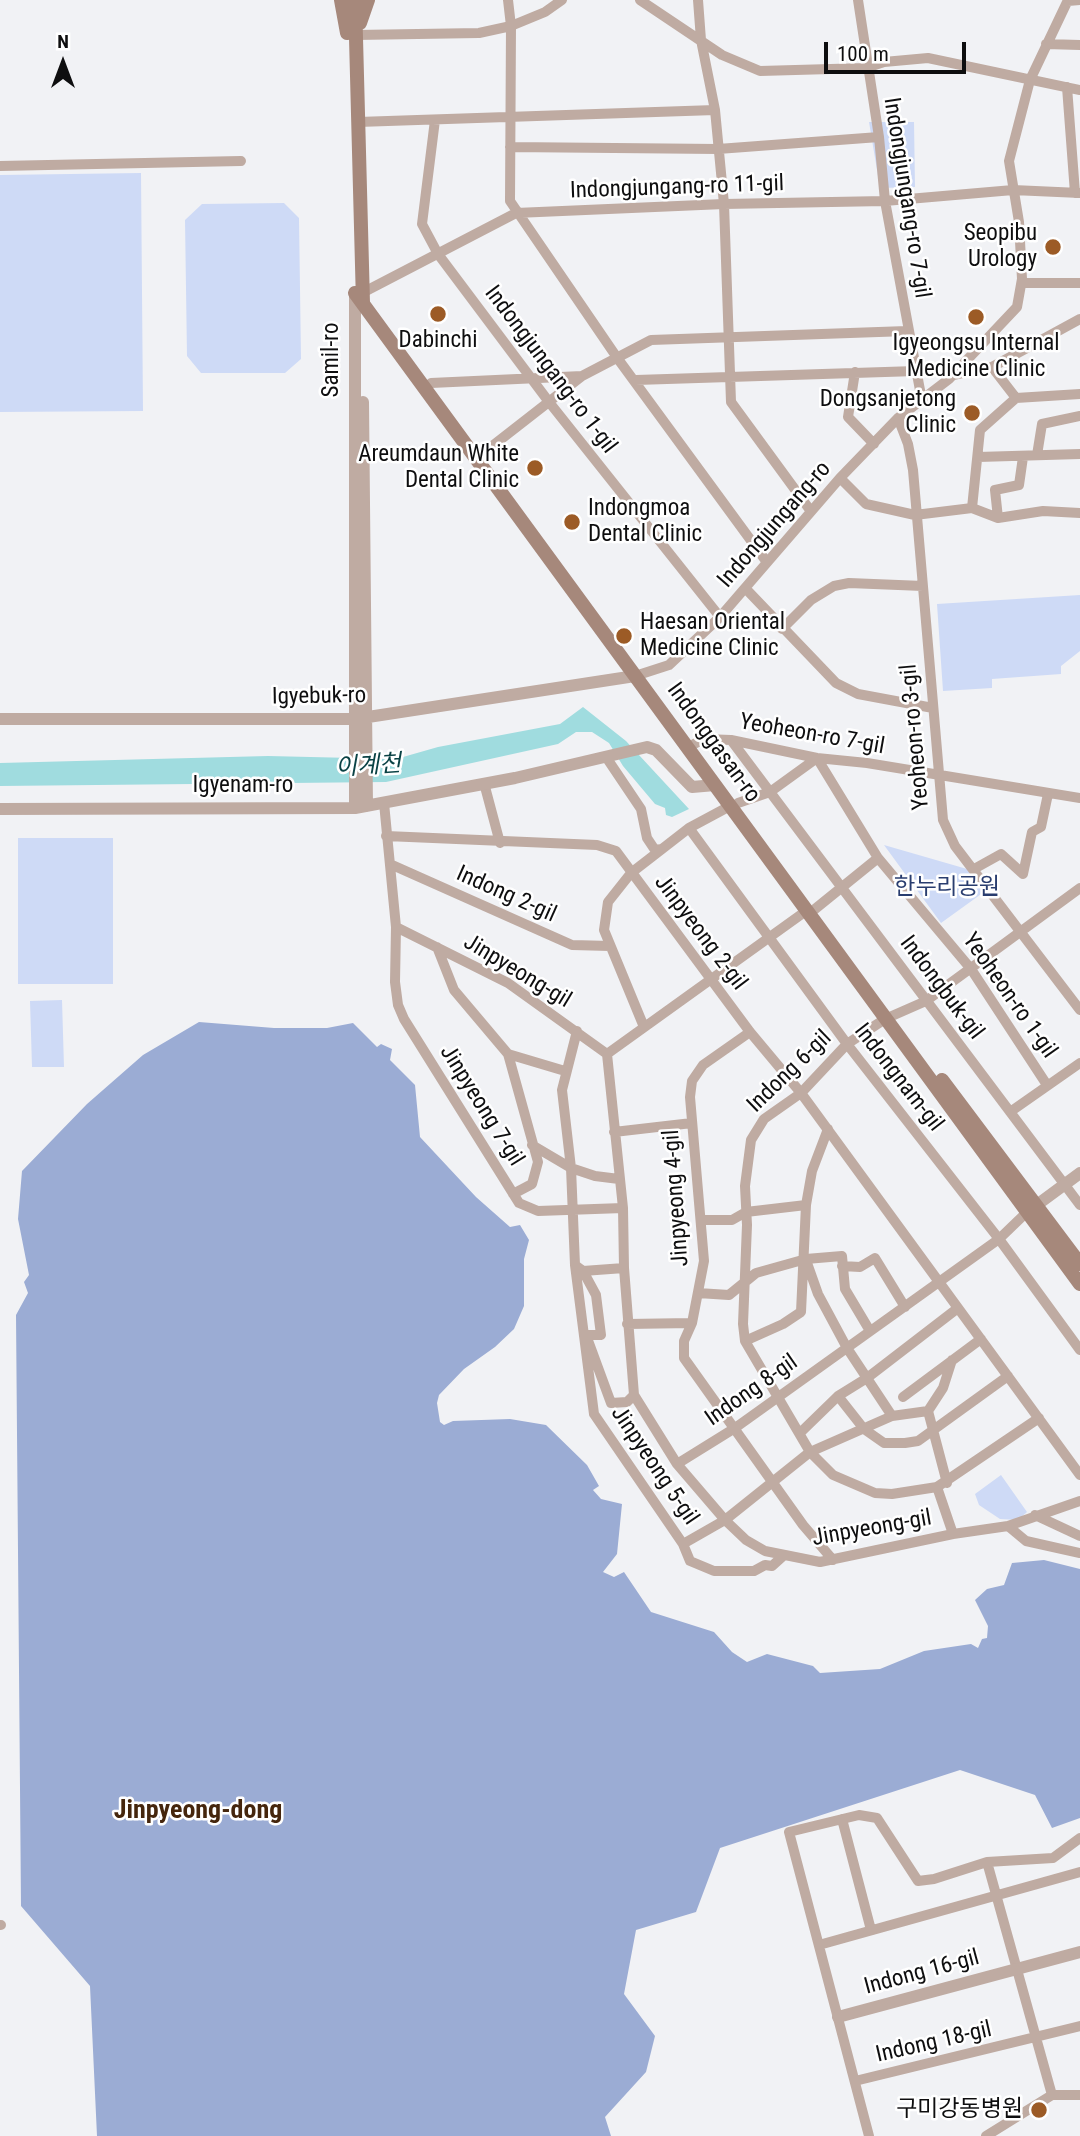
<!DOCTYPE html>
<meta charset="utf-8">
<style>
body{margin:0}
#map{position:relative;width:1080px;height:2136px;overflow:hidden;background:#f1f2f5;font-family:"Roboto Condensed",sans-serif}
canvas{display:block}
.north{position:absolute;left:28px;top:28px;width:70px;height:70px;-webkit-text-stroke:5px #fff;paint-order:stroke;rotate:0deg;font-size:19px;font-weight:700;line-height:28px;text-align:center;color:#0e0e0f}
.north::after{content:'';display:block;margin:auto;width:24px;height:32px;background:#0e0e0f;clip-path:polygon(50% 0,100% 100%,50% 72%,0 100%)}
.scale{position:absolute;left:824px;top:42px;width:142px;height:32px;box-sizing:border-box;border:4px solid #0e0e0f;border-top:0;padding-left:9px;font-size:21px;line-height:24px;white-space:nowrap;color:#0e0e0f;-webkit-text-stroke:5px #fff;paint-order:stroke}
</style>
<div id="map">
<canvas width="1080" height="2136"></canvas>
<div class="north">N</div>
<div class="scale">100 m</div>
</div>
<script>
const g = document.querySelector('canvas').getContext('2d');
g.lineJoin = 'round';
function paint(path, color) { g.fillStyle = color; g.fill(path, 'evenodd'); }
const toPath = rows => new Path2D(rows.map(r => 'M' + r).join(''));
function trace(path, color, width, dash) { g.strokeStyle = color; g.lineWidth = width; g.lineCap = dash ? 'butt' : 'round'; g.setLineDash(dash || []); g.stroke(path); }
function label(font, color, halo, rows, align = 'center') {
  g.font = font + ' "Roboto Condensed","Noto Sans KR",sans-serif'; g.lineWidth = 5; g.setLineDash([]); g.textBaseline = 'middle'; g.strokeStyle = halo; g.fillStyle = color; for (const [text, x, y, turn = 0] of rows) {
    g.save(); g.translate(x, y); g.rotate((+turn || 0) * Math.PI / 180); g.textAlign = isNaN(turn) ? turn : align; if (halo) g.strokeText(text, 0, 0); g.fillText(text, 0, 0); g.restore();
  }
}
paint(toPath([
 [869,122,914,122,915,187,880,188],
 [141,173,143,411,0,412,0,175],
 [284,203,299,218,301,359,285,373,201,373,187,356,185,220,202,204],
 [1080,595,1080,651,1061,666,1061,674,992,679,992,688,943,691,937,604],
 [18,838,113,838,113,984,18,984],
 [884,845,967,869,984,892,941,923],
 [62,1000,64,1067,32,1067,30,1001],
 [1001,1475,1027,1512,1018,1520,1000,1519,979,1505,975,1494]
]), '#cedaf6');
paint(toPath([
 [199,1022,274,1028,327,1028,353,1023,377,1047,381,1044,392,1049,390,1060,415,1085,420,1137,476,1197,510,1227,520,1225,529,1240,524,1259,524,1306,514,1329,495,1347,464,1369,439,1395,437,1403,440,1422,444,1425,453,1421,510,1419,546,1425,587,1465,599,1486,593,1490,601,1499,622,1504,617,1554,603,1572,614,1577,624,1572,651,1612,714,1632,732,1652,747,1662,767,1654,813,1666,820,1673,880,1669,924,1651,971,1644,978,1648,982,1639,987,1638,988,1626,975,1600,987,1589,1004,1585,1012,1563,1044,1560,1080,1569,1080,1818,1052,1828,1035,1795,960,1770,720,1848,696,1912,636,1930,624,1994,655,2036,646,2072,605,2117,611,2136,97,2136,90,1986,21,1906,16,1315,28,1293,24,1282,29,1275,18,1219,22,1171,87,1104,143,1055]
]), '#9bacd4');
paint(toPath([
 [583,707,626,741,689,809,672,817,666,815,665,808,655,804,623,766,609,743,592,732,576,732,558,744,386,782,0,786,0,763,268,756,396,759,438,747,560,724]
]), '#a0dcdf');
trace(toPath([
 [508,0,511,26,510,201,618,359,766,561],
 [640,0,722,55,760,71,866,68,884,62,928,58,1080,90],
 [698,0,701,40,715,110,724,204,731,402,810,510],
 [858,0,879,137,885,201,922,401],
 [1068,1,1080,0],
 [356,35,479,33,511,26,545,12,562,0],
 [1046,44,1080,45],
 [1067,87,1075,193],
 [435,120,422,224,438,254,549,402,720,617],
 [358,122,715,110],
 [510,147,718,149,879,137],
 [0,166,241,161],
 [1022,283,1080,283],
 [362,293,516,213,724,204,885,201,1013,190,1080,193],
 [992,367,1016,398,1080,394],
 [855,372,848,417,874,444],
 [953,375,992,367,1080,319],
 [636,380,916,371],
 [431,383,582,376],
 [898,418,908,444,913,470,943,820,955,846,1080,1010],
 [482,454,582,376,651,340,907,331],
 [1037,455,1042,424,1080,416],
 [978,457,1080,454],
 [840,478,866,504,915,515,972,508,998,518,1043,511,1080,513],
 [972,508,980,430,1016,398],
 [998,518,995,490,1019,485,1023,457],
 [746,589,836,683,858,694,933,708],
 [782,629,811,600,834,586,849,583,923,586],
 [635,676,669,665,720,617,840,478,898,418,949,379,1017,307,1022,279,1019,222,1009,161,1030,80,1068,0],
 [731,740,1080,1205],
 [694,744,704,739,731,740,817,758,867,763,1080,798],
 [606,757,641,809,647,838,655,850,662,849],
 [484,783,500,843],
 [384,803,396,927,508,983,607,1054,623,1208,624,1268,634,1395,677,1464,725,1520,746,1540,765,1551,820,1562,953,1534,1008,1526,1080,1501],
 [738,803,770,792,817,758,878,858,971,969,1047,1085],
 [689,828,847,1044,999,1239,1080,1350],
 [386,836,597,845,616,851,750,1032,801,1093,1080,1475],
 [390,864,572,945,610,946],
 [974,869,1001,854,1023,874,1032,832,1041,827,1048,794],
 [815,909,878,858],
 [396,927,395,982,398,1005,404,1019,519,1203,538,1211,623,1208],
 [437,947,454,990,508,1054,538,1162,532,1184,513,1194],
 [644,1027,604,930,608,902,631,873,662,849,689,828,730,806],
 [577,1031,562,1090,571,1168,575,1265,594,1414,683,1544,690,1561,714,1571,754,1571,765,1565,772,1566,782,1557],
 [750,1032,703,1065,692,1081,690,1097,704,1261,692,1323,684,1341,684,1358,803,1525,833,1560],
 [508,1054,565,1071],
 [607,1054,806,911],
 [1010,1112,1080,1063],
 [614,1132,692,1123],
 [532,1145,571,1168,595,1176,619,1179],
 [702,1220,732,1220,746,1212,806,1205],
 [807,1263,818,1294,847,1348,892,1416],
 [575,1265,583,1271,596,1295,601,1335,586,1335,611,1403,627,1402,634,1395],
 [842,1266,860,1267,875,1258,905,1307],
 [583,1271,624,1268],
 [698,1293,729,1295,756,1273,806,1259,842,1256,845,1289,870,1331],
 [627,1324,692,1323],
 [745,1341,783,1324,801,1312,806,1205,812,1171,828,1129],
 [838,1396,864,1429,884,1443,905,1443,918,1441,1008,1376],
 [903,1397,981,1339],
 [928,1411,947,1483],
 [1039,1418,937,1487,892,1494,875,1493,833,1475,810,1452,745,1341,743,1324,747,1225,745,1186,751,1140,764,1119,801,1093,847,1044,885,1019,926,1001,1080,888],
 [801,1432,838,1396,867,1378,958,1308],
 [677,1464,735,1428,999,1239,1027,1212],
 [937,1487,953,1534],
 [1035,1515,1080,1536],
 [1008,1526,1026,1541,1080,1553],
 [683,1544,725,1520,810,1452,892,1416,928,1411,943,1388,952,1360],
 [842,1819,871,1930],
 [987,1862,1052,2095],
 [0,1925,1,1925],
 [819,1945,1080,1872],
 [855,2081,1080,2026],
 [869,2136,789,1832,859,1815,877,1818,918,1881,934,1879,987,1862,1053,1858,1080,1838],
 [986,2136,1052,2095,1080,2095]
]), '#bfaba2', 10);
trace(toPath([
 [355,293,355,808],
 [363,402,367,806],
 [0,719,355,719,635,676],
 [0,809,355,808,515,778,647,747,656,750,692,787,715,785],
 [1030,1210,1080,1173],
 [838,2017,1080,1952]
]), '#bfaba2', 12);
trace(toPath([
 [341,0,347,33],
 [355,0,363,303],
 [360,23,368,0],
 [355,293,1080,1284],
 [942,1080,1080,1264]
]), '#a6887b', 14);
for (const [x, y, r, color] of [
 [1053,247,9,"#9c5b26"],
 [438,314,9,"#9c5b26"],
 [976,317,9,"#9c5b26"],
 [972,413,9,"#9c5b26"],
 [535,468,9,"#9c5b26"],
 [572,522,9,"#9c5b26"],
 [624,636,9,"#9c5b26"],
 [1039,2110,9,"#9c5b26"]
]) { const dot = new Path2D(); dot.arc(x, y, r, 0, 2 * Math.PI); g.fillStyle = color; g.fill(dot); trace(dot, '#fff', 2.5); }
label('23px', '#0e0e0f', '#fff', [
 ["Indongjungang-ro 11-gil",677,188,-2],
 ["Indongjungang-ro 7-gil",906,198,81],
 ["Samil-ro",332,360,-90],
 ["Indongjungang-ro 1-gil",550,370,53],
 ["Indongjungang-ro",775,525,-49],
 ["Igyebuk-ro",319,697,-1],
 ["Yeoheon-ro 7-gil",812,735,10],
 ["Yeoheon-ro 3-gil",916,737,-95],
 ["Indonggasan-ro",713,743,54],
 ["Igyenam-ro",243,786],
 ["Indong 2-gil",506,895,24],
 ["Jinpyeong 2-gil",700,933,53],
 ["Jinpyeong-gil",517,972,31],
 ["Indongbuk-gil",941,988,53],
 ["Yeoheon-ro 1-gil",1009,996,55],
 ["Indong 6-gil",790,1072,-44],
 ["Indongnam-gil",898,1078,52],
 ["Jinpyeong 7-gil",481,1106,58],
 ["Jinpyeong 4-gil",677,1198,-94],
 ["Indong 8-gil",752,1391,-35],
 ["Jinpyeong 5-gil",654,1466,56],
 ["Jinpyeong-gil",872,1529,-10],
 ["Indong 16-gil",922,1973,-15],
 ["Indong 18-gil",934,2043,-13]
]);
label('23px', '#0e0e0f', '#fff', [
 ["Seopibu",1037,234],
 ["Urology",1037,260],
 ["Dabinchi",438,341,"center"],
 ["Igyeongsu Internal",976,344,"center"],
 ["Medicine Clinic",976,370,"center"],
 ["Dongsanjetong",956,400],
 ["Clinic",956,426],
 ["Areumdaun White",519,455],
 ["Dental Clinic",519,481],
 ["Indongmoa",588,509,"left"],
 ["Dental Clinic",588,535,"left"],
 ["Haesan Oriental",640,623,"left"],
 ["Medicine Clinic",640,649,"left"],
 ["구미강동병원",1023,2110]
], 'right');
label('23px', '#293d6f', '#fff', [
 ["한누리공원",947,888]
]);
label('italic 24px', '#0a4245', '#fff', [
 ["이계천",368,767,-4]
]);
label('bold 26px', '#45260d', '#fff', [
 ["Jinpyeong-dong",198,1811]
]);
</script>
